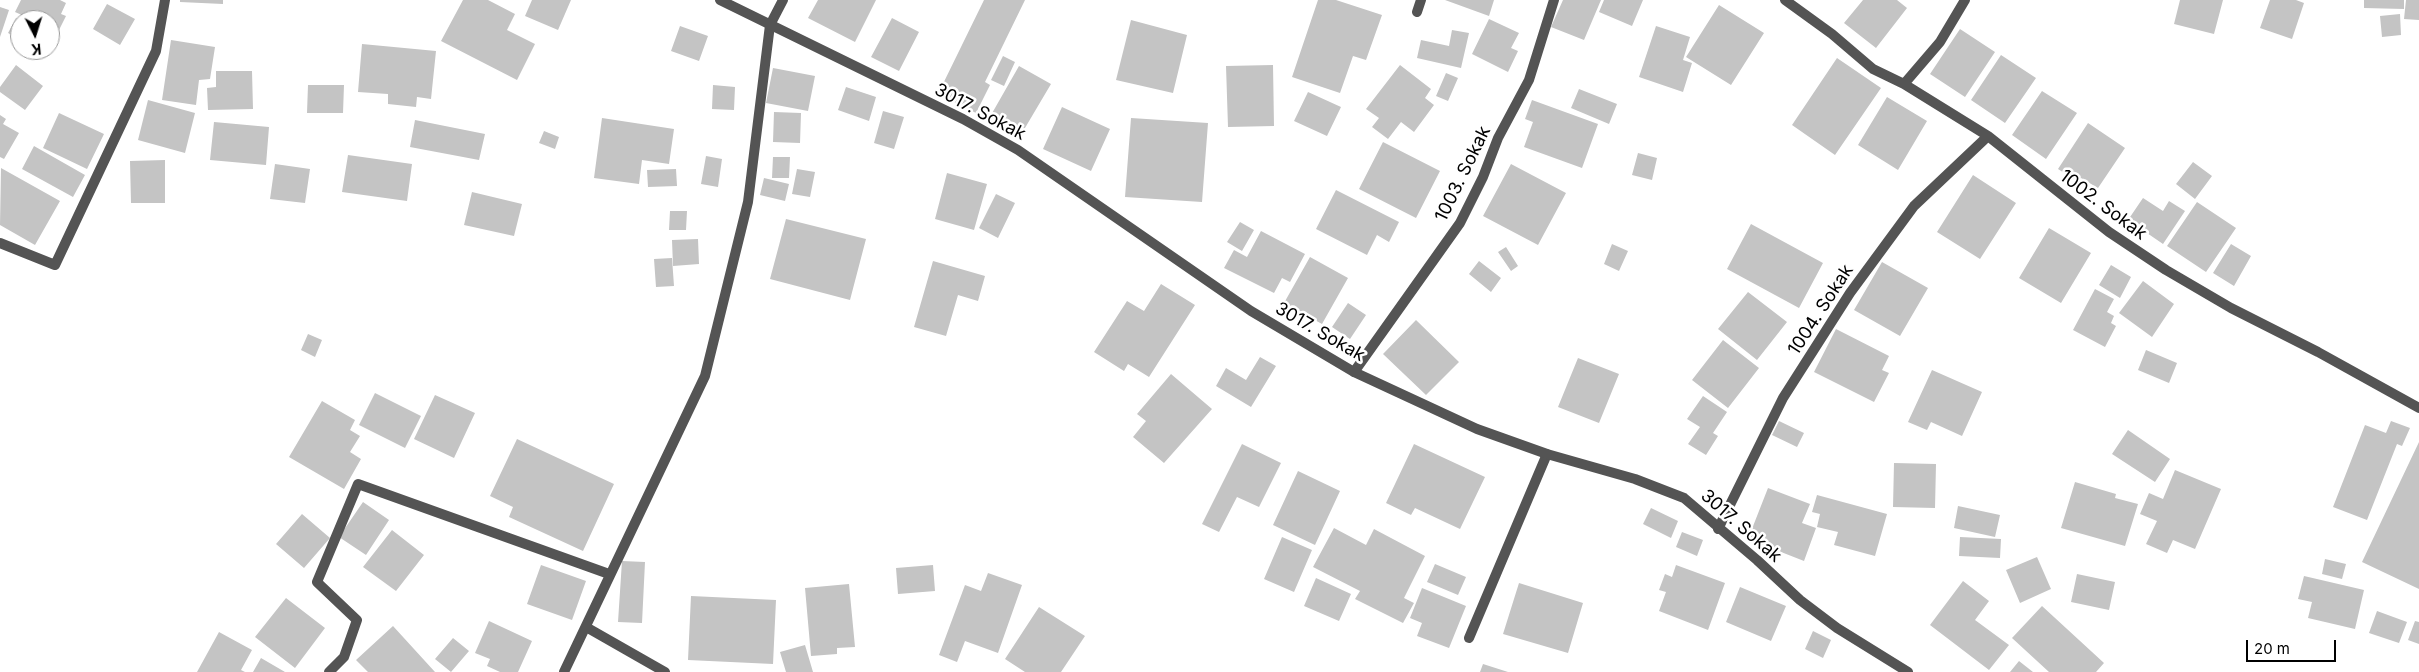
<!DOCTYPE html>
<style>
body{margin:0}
#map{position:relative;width:2419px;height:672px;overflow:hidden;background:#fff;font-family:Inter,sans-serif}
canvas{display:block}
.north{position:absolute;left:10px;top:10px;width:50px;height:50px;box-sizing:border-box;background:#fff;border:1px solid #999;border-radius:50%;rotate:175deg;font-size:14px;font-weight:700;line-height:20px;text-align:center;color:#000}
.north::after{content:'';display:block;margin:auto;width:18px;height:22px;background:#000;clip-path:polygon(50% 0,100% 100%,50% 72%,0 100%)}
.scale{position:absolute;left:2246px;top:640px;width:90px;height:22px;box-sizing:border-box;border:2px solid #000;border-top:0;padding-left:6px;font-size:15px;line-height:18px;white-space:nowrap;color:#000;-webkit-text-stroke:4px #fff;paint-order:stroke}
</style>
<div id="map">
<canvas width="2419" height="672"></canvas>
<div class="north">K</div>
<div class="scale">20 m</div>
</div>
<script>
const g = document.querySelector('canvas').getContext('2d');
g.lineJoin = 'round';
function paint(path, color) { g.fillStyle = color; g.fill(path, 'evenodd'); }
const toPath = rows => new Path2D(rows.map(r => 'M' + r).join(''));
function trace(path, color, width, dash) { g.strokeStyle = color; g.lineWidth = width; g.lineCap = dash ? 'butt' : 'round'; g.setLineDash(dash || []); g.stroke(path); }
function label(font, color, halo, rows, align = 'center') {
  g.font = font + ' Inter,sans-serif'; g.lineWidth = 5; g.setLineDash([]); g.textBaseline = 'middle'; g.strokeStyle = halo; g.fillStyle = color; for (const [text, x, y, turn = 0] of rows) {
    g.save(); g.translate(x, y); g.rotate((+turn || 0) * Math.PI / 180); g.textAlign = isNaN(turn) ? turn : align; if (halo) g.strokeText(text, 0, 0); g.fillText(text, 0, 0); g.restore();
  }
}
paint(toPath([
 [21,0,60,0,66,3,61,14,66,16,58,32,50,28,50,20,33,20,15,12],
 [180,0,223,0,223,4,180,2],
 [463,0,488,0,515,14,507,30,535,44,517,80,441,41],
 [532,0,571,0,558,30,525,16],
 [818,0,876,0,855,42,808,18],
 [984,0,1025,0,985,82,990,85,976,113,938,94],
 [1318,0,1336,0,1382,15,1366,60,1353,56,1340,93,1292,77],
 [1445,0,1494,0,1489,16],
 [1563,0,1601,0,1584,40,1551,27],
 [1604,0,1643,0,1632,26,1599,12],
 [1863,0,1897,0,1907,8,1876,48,1844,23],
 [2180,0,2223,0,2214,34,2174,24],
 [2270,0,2296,0,2304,3,2292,39,2260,28],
 [2364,0,2404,0,2404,9,2364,8],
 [2406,0,2419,0,2419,20,2404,19],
 [107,4,135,19,120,45,93,29],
 [1719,5,1764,33,1731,85,1686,57],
 [0,7,9,10,0,37],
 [2400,14,2401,35,2382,37,2380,16],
 [16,18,20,19,20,39,8,33],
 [892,18,919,32,899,71,871,57],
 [1489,19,1519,33,1511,48,1518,51,1508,72,1472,54],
 [1131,20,1187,35,1173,93,1116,80],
 [680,26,708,36,699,61,671,51],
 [1656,26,1690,37,1683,60,1692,63,1683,92,1639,77],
 [1960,29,1995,52,1965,97,1930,74],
 [1452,30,1469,33,1461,68,1417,58,1421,40,1449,46],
 [171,40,215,47,210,79,199,80,196,105,162,100],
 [362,44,436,51,431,99,417,97,416,107,388,104,388,94,358,92],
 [2001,55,2036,78,2005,123,1971,100],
 [1003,56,1015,62,1004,86,991,80],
 [1837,58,1881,88,1835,155,1792,125],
 [16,65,43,86,25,110,0,92,0,87],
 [1273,65,1274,126,1228,127,1226,66],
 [1400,65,1431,89,1425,98,1434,105,1414,132,1401,122,1388,139,1372,127,1379,118,1366,109],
 [1019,66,1051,84,1022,133,991,115],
 [773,68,815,76,808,111,766,103],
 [216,71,252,71,253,109,208,110,207,88,216,87],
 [1446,73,1458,78,1448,101,1436,96],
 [308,85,344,85,343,113,307,113],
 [713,85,735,87,734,110,712,109],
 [846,87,876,97,869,121,838,110],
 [1579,89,1617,104,1609,124,1571,108],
 [2042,91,2077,113,2046,159,2012,135],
 [1308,92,1341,107,1327,136,1294,121],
 [1887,97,1927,121,1898,170,1858,145],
 [148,100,195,113,185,153,138,140],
 [1532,100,1598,124,1582,168,1524,147,1533,122,1525,119],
 [1062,107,1110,129,1091,171,1043,149],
 [883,111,904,117,894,149,874,143],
 [774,112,801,113,800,143,773,142],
 [59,113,104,134,87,169,43,148],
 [0,115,6,119,3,124,19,133,4,159,0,157],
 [602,118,674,129,669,164,642,160,639,184,594,178],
 [1131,118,1208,123,1202,202,1125,197],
 [415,120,485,134,479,160,410,147],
 [214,122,269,127,266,165,210,160],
 [2088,123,2125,148,2098,188,2081,178,2078,182,2058,169],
 [544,131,559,137,555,149,539,143],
 [1383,142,1440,171,1416,218,1359,189],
 [34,146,85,175,73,197,22,169],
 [1638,153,1657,158,1652,180,1632,175],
 [348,155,412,164,407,201,342,192],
 [706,156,722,159,718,187,701,184],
 [773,157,790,157,789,178,772,178],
 [165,160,165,203,131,203,130,161],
 [2193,162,2212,176,2195,199,2176,184],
 [275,164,310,169,305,203,270,199],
 [1511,164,1566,193,1538,245,1483,216],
 [1,168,60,201,35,245,0,225],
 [676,169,677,186,648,187,647,170],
 [797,169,815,172,810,197,792,194],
 [947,173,987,184,974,230,935,219],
 [1973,175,2016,203,1980,259,1937,232],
 [764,178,789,184,785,201,760,195],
 [1336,190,1399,222,1389,242,1377,235,1367,255,1316,229],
 [472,192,522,204,514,236,464,225],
 [996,194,1015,203,998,238,979,228],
 [2143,198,2163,211,2169,201,2185,211,2163,244,2128,220],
 [2197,202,2236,228,2206,272,2167,246],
 [670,211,687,211,686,230,669,230],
 [786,219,866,239,850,300,770,279],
 [1240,222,1254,230,1242,251,1227,242],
 [1751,224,1823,263,1799,308,1727,269],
 [2049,228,2091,253,2061,303,2019,278],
 [1261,231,1305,254,1290,282,1282,278,1274,293,1224,268,1234,250,1247,257],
 [698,239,699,264,673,266,672,240],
 [1612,244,1628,251,1619,271,1604,264],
 [2231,244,2251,256,2234,286,2213,273],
 [1506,247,1518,266,1511,271,1498,252],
 [1310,257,1348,278,1322,324,1284,303],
 [672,258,674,286,656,287,654,259],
 [933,261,985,276,978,301,958,295,946,336,914,327],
 [1479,261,1501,278,1491,292,1469,274],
 [1882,262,1928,288,1900,336,1854,310],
 [2111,265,2131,277,2120,298,2099,285],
 [2143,281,2174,304,2152,337,2119,313],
 [1161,284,1195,305,1149,377,1128,364,1124,371,1094,352,1127,301,1144,311],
 [2095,289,2114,299,2107,312,2114,316,2111,323,2116,326,2105,347,2073,330],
 [1748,292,1787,322,1757,360,1718,329],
 [1348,303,1366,315,1350,339,1332,327],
 [1416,320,1459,362,1426,395,1383,354],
 [1836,329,1889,356,1882,370,1889,373,1874,402,1814,372],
 [308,334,322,340,315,357,301,350],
 [1723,340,1759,368,1728,408,1692,380],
 [2146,350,2177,363,2169,383,2138,370],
 [1260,357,1276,366,1251,407,1216,386,1226,368,1246,380],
 [1578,358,1619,374,1599,423,1558,407],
 [1932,370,1982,392,1962,436,1931,422,1927,430,1908,422],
 [1171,374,1212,409,1164,463,1133,437,1146,421,1137,414],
 [375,393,421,416,405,448,359,425],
 [435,395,475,413,454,458,414,439],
 [1703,396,1727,412,1713,433,1718,436,1706,455,1688,444,1700,427,1687,419],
 [322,401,355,420,350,430,360,436,350,452,361,459,344,489,289,457],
 [1779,421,1804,433,1797,447,1772,435],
 [2391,421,2410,428,2402,446,2397,444,2367,520,2333,507,2365,425,2386,433],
 [2128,430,2170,459,2155,482,2112,454],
 [517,439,614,484,583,551,509,517,513,507,490,496],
 [2419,442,2419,589,2362,562],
 [1242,444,1281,463,1259,507,1237,497,1219,532,1202,524],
 [1414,444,1485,477,1460,529,1415,508,1411,515,1386,503],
 [1894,463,1936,464,1935,508,1893,507],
 [2175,470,2221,489,2195,549,2173,540,2167,553,2146,544,2157,521,2140,514,2149,493,2163,499],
 [1298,471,1340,491,1315,545,1273,525],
 [2075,482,2116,494,2115,498,2138,504,2125,546,2061,528],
 [1768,488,1810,504,1802,523,1816,528,1804,561,1748,539],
 [1817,495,1887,514,1875,556,1834,545,1838,532,1817,527,1820,514,1812,512],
 [363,502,389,520,366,555,339,537],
 [1958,506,2000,515,1995,537,1954,528],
 [1651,508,1678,521,1671,538,1643,524],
 [302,514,330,538,304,568,276,544],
 [1334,528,1366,545,1374,529,1425,556,1404,598,1414,603,1403,623,1355,599,1360,591,1313,567],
 [392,530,424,555,396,591,363,567],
 [1682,532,1703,540,1697,556,1676,547],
 [1282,537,1312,550,1294,592,1264,579],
 [1960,537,2001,539,2000,558,1959,556],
 [2037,557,2051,589,2020,603,2006,570],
 [2325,559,2346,564,2342,579,2322,574],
 [622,561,645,562,642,623,618,622],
 [1435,564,1466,577,1458,595,1427,582],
 [541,565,586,581,572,620,527,604],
 [933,565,935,591,898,594,896,568],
 [1676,565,1725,583,1708,630,1659,611,1666,592,1659,590,1665,574,1672,577],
 [988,573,1022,585,998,653,965,641,957,662,939,655,965,585,981,591],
 [2077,574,2115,582,2109,610,2071,602],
 [2304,576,2364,590,2355,629,2308,618,2312,602,2298,599],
 [1316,578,1351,594,1339,621,1304,606],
 [1963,581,1989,601,1975,620,2009,645,1989,670,1930,625],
 [1519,583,1583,603,1568,653,1503,634],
 [849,584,855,647,837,648,837,654,811,656,805,588],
 [1740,587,1786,606,1771,641,1726,622],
 [1422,588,1466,606,1449,648,1417,636,1422,623,1410,618],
 [691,596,776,600,773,664,688,660],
 [286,598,325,628,295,668,255,637],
 [2042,606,2104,663,2096,672,2049,672,2012,638],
 [1039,607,1085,636,1061,672,1025,672,1005,659],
 [2377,611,2407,622,2399,643,2369,633],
 [489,621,532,641,518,672,500,672,487,666,490,659,475,653],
 [2415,621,2419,622,2419,644,2408,640],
 [393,626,435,672,368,672,356,660],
 [1813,631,1831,640,1823,658,1805,649],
 [219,632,252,650,241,670,245,672,197,672],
 [453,638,469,651,451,672,435,659],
 [805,645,813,672,786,672,780,652],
 [261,658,285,672,253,672],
 [2019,661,2033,672,2010,672],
 [1483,664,1508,672,1480,672]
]), '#c4c4c4');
trace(toPath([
 [1785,0,1832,34,1873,69,1904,84,1988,136,2109,232,2166,270,2231,308,2318,352,2419,408],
 [1417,12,1421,0],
 [1904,84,1940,42,1965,0],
 [0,243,55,265,156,51,165,0],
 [1354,372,1460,223,1483,177,1498,138,1529,80,1554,0],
 [1718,529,1783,398,1850,293,1914,206,1988,136],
 [586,627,665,672],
 [1469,638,1547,454],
 [329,672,344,657,357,620,317,582,358,484,609,574],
 [564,672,705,376,748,202,770,25,783,0]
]), '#545454', 10);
trace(toPath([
 [720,0,963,119,1018,150,1251,311,1354,372,1477,429,1547,454,1635,479,1684,498,1757,560,1800,600,1837,628,1908,672]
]), '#545454', 10);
label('18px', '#000', '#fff', [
 ["3017. Sokak",980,112,28],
 ["1003. Sokak",1463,174,-64],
 ["1002. Sokak",2103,205,37],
 ["1004. Sokak",1821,310,-57],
 ["3017. Sokak",1320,332,30],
 ["3017. Sokak",1741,526,41]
]);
</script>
